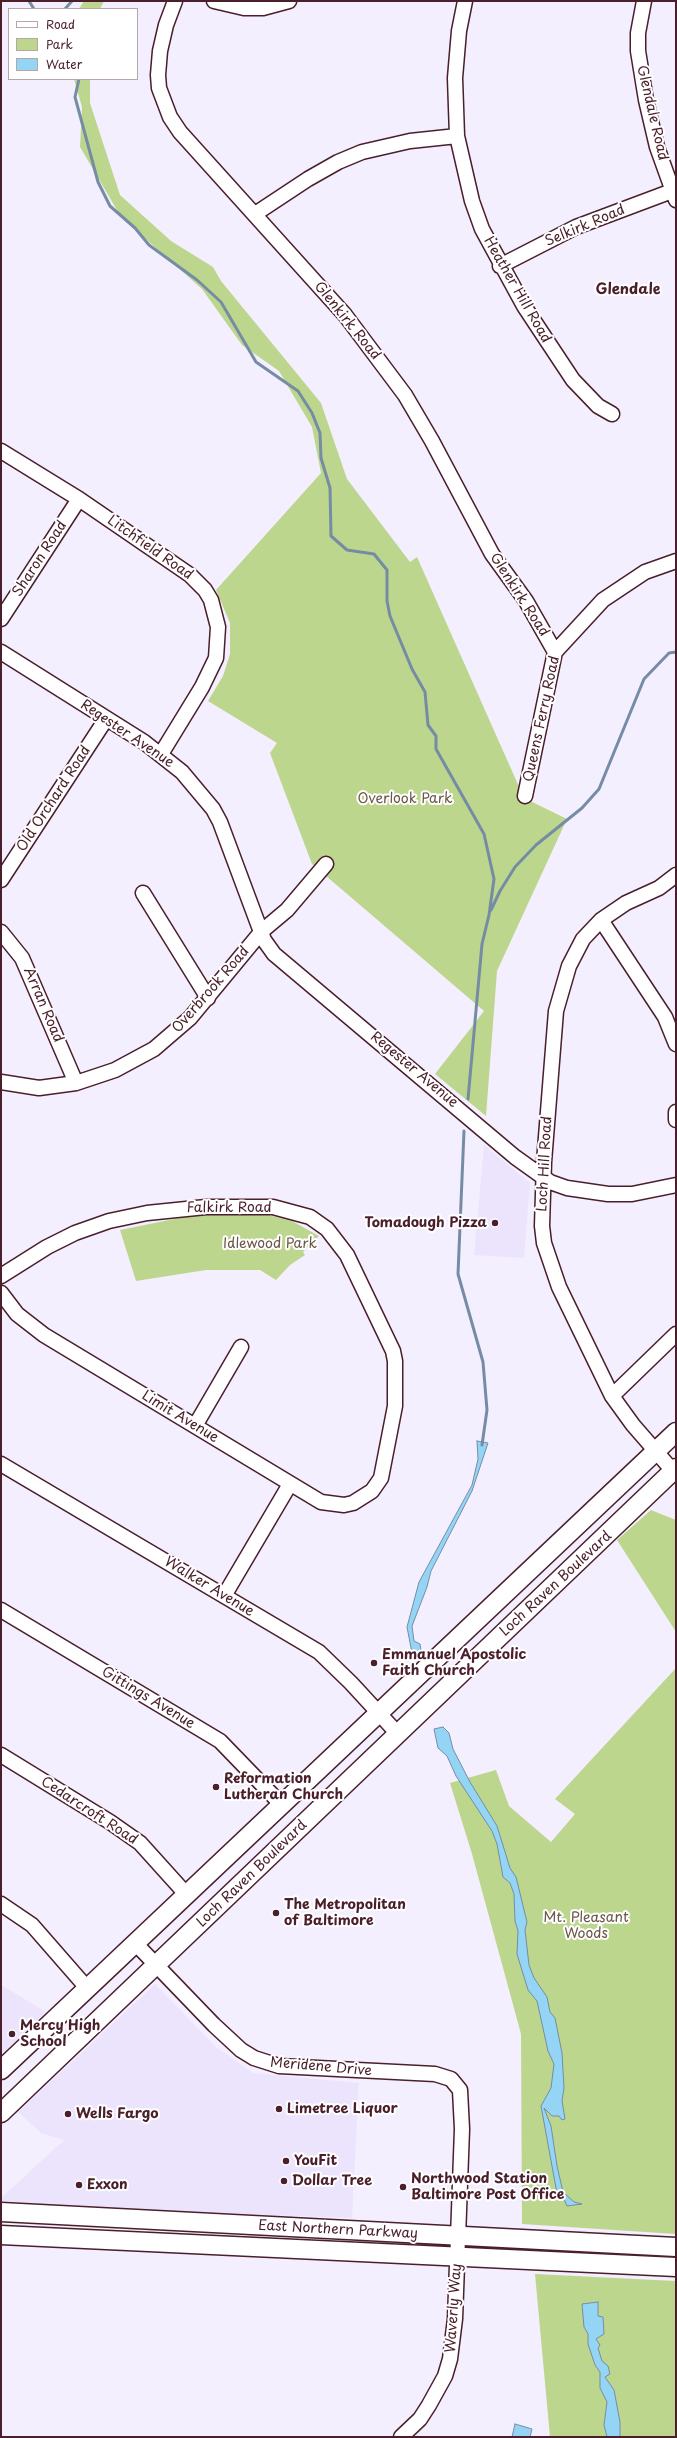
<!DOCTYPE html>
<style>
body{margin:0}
#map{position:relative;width:677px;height:2438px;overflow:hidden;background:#f4effe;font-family:"Playpen Sans",sans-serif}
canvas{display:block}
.frame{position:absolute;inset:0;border:2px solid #4a1f2b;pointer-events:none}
.legend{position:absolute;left:8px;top:8px;width:130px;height:72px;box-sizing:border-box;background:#fff;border:1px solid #b7a5aa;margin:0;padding:5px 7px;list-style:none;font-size:12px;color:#4a1f2b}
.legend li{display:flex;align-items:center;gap:8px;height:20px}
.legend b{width:20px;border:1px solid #b7a5aa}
</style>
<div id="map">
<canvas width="677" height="2438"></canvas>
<div class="frame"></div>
<ul class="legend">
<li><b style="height:5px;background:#fff"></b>Road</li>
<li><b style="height:11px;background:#bdd68d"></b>Park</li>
<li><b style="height:11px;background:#94d5f6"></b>Water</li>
</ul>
</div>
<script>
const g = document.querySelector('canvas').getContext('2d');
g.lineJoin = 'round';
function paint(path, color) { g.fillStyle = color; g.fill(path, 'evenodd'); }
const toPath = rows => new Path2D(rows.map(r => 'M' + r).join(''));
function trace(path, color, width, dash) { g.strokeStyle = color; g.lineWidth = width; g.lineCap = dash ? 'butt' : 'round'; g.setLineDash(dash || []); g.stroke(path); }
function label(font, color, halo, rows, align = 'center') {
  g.font = font + ' "Playpen Sans",sans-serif'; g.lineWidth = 4; g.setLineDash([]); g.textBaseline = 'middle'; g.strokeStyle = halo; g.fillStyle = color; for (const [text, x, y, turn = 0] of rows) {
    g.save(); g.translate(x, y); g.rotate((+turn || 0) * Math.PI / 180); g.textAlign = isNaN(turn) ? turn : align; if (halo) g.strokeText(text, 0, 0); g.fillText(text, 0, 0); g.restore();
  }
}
paint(toPath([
 [484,1145,530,1183,524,1258,474,1255],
 [155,1984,216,2047,253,2073,359,2083,352,2218,108,2209,1,2201,1,2198,64,2140,41,2133,18,2112],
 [1,1985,46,2012,1,2055]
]), '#ece4fd');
paint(toPath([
 [84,1,104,1,100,9,79,9],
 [74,79,90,79,90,103,120,195,171,241,213,267,221,281,321,403,347,479,410,562,417,557,524,798,567,819,497,971,486,1116,435,1074,484,1011,312,864,270,753,277,743,208,701,223,676,230,654,230,623,216,590,321,473,312,427,279,371,242,345,202,289,121,217,80,147,82,107],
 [194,1215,268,1215,292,1221,319,1236,303,1252,305,1255,290,1265,276,1280,260,1270,206,1270,136,1281,120,1230],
 [651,1510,676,1520,676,1632,617,1540],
 [676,1668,676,2234,522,2224,521,2034,472,1854,450,1783,496,1770,509,1806,551,1842,575,1814,555,1799],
 [535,2274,676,2281,676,2437,550,2437]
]), '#bdd68d');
const water = toPath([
 [477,1441,488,1443,472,1491,431,1571,427,1587,412,1626,414,1641,420,1644,421,1650,412,1653,407,1627,419,1582,472,1485,478,1459,477,1441],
 [443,1727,449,1733,453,1749,470,1782,497,1826,510,1868,516,1877,527,1922,525,1930,529,1965,534,1978,547,1997,550,2012,555,2018,562,2053,564,2088,562,2101,565,2119,562,2120,559,2116,552,2116,544,2108,551,2126,557,2166,563,2192,574,2202,582,2204,567,2206,564,2199,559,2198,556,2188,541,2106,551,2088,554,2064,548,2051,537,2001,528,1990,517,1954,518,1931,515,1921,514,1894,510,1883,503,1877,497,1844,492,1831,456,1776,447,1756,438,1748,434,1729,443,1727],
 [598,2302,598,2316,603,2317,604,2334,596,2339,600,2345,598,2348,602,2361,608,2366,610,2374,605,2377,614,2390,620,2422,620,2437,607,2437,604,2425,607,2402,600,2388,600,2372,595,2365,588,2344,588,2334,584,2327,582,2304,598,2302],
 [515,2424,532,2429,530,2437,512,2437,515,2424]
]);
paint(water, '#94d5f6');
trace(water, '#768ca5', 1);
trace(toPath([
 [29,1,34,9],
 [65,9,72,1],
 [79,79,75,97,98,182,110,206,135,228,149,245,197,280,221,302,256,362,298,391,312,413,320,433,321,458,330,488,331,536,347,550,374,554,387,570,387,601,390,616,412,669,425,692,428,725,436,736,436,749,484,834,494,879,489,915,482,944,468,1099],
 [491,910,500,891,515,867,536,845,582,808,599,789,644,679,669,653,676,652],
 [464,1131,458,1274,483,1362,487,1410,482,1445]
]), '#768ca5', 3);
const minor = toPath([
 [175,1,166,25,160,51,158,75,159,88,170,117,180,132,345,315,405,395,432,441,492,554,526,601,555,652],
 [214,1,244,8,263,8,289,1],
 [465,1,459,31,455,78,457,136,472,201,482,229,524,306,573,380,598,406,612,414],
 [644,1,638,33,638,51,646,100,657,147,676,200],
 [255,214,308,179,338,162,362,152,410,141,457,136],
 [500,266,576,227,672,191],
 [1,451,79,499,190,575,205,590,211,600,218,627,216,658,202,687,161,754],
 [1,619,79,499],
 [1,652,144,742,182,772,213,809,220,822,264,940,274,954,515,1157,550,1182,567,1188,608,1194,632,1194,676,1185],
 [525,796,555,652,603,600,645,572,676,561],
 [1,880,106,719],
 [143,893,208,998],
 [601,920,665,1017,676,1044],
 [1,932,22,958,76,1083],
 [1,1082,39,1088,76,1083,115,1070,154,1049,190,1018,262,931,287,910,326,864],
 [676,1112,676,1120],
 [1,1276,47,1247,75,1233,109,1221,147,1213,206,1207,273,1207,310,1217,327,1229,347,1255,393,1351,395,1361,395,1406,381,1478,372,1491,353,1503,344,1505,321,1502,44,1335,17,1314,1,1293],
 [612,1396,676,1334],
 [195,1426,241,1347],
 [1,1464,319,1652,351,1683,398,1734],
 [673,1471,633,1425,612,1396,559,1287,544,1243,542,1226,544,1162,556,1011,569,966,583,939,601,920,626,903,659,888,676,875],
 [224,1596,290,1484],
 [1,1610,220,1741,281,1804],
 [1,1755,110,1822,140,1843,186,1894],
 [1,1904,32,1925,87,1988],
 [135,1943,214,2025,241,2050,254,2058,279,2066,435,2074,451,2079,460,2090,462,2129,455,2319,450,2359,445,2376,429,2405,420,2419,401,2437]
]);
const major = toPath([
 [1,2070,676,1432],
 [1,2113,676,1468],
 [1,2212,676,2247],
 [1,2235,676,2267]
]);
trace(minor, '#4a1f2b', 17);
trace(major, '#4a1f2b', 21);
trace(minor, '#fff', 14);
trace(major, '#fff', 18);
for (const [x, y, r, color] of [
 [495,1223,4,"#4a1f2b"],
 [374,1663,4,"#4a1f2b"],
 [216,1787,4,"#4a1f2b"],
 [276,1913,4,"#4a1f2b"],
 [12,2034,4,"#4a1f2b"],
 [279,2109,4,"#4a1f2b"],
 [68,2114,4,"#4a1f2b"],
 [286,2161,4,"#4a1f2b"],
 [284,2181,4,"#4a1f2b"],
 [79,2185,4,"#4a1f2b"],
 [403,2187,4,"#4a1f2b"]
]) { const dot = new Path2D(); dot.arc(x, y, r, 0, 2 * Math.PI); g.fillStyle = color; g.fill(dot); trace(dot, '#fff', 1.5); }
label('14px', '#4a1f2b', '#fff', [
 ["Glendale Road",652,113,77],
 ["Selkirk Road",585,226,-23],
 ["Heather Hill Road",517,290,60],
 ["Glenkirk Road",347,321,51],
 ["Litchfield Road",150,548,35],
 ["Sharon Road",40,559,-57],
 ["Glenkirk Road",519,595,57],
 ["Queens Ferry Road",542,719,-78],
 ["Regester Avenue",127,734,34],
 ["Old Orchard Road",54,799,-57],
 ["Overbrook Road",211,990,-49],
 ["Arran Road",43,1005,67],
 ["Regester Avenue",414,1070,40],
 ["Loch Hill Road",545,1164,-87],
 ["Falkirk Road",229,1208],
 ["Limit Avenue",180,1417,31],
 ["Loch Raven Boulevard",556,1584,-43],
 ["Walker Avenue",209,1587,31],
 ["Gittings Avenue",148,1698,31],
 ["Cedarcroft Road",89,1811,33],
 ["Loch Raven Boulevard",252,1874,-44],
 ["Meridene Drive",321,2067,5],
 ["East Northern Parkway",338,2230,3],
 ["Waverly Way",454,2308,-86]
]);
label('14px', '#6c5648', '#fff', [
 ["Overlook Park",405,799],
 ["Idlewood Park",270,1244],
 ["Mt. Pleasant",586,1918],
 ["Woods",586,1934]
]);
label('bold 14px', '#4a1f2b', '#fff', [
 ["Tomadough Pizza",487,1223,"right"],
 ["Emmanuel Apostolic",382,1655],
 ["Faith Church",382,1671],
 ["Reformation",224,1779],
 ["Lutheran Church",224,1795],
 ["The Metropolitan",284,1905],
 ["of Baltimore",284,1921],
 ["Mercy High",20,2026],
 ["School",20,2042],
 ["Limetree Liquor",287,2109],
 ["Wells Fargo",76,2114],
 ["YouFit",294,2161],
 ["Northwood Station",411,2179],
 ["Baltimore Post Office",411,2195],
 ["Dollar Tree",292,2181],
 ["Exxon",87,2185]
], 'left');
label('bold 15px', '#4a1f2b', '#fff', [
 ["Glendale",628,290]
]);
</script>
